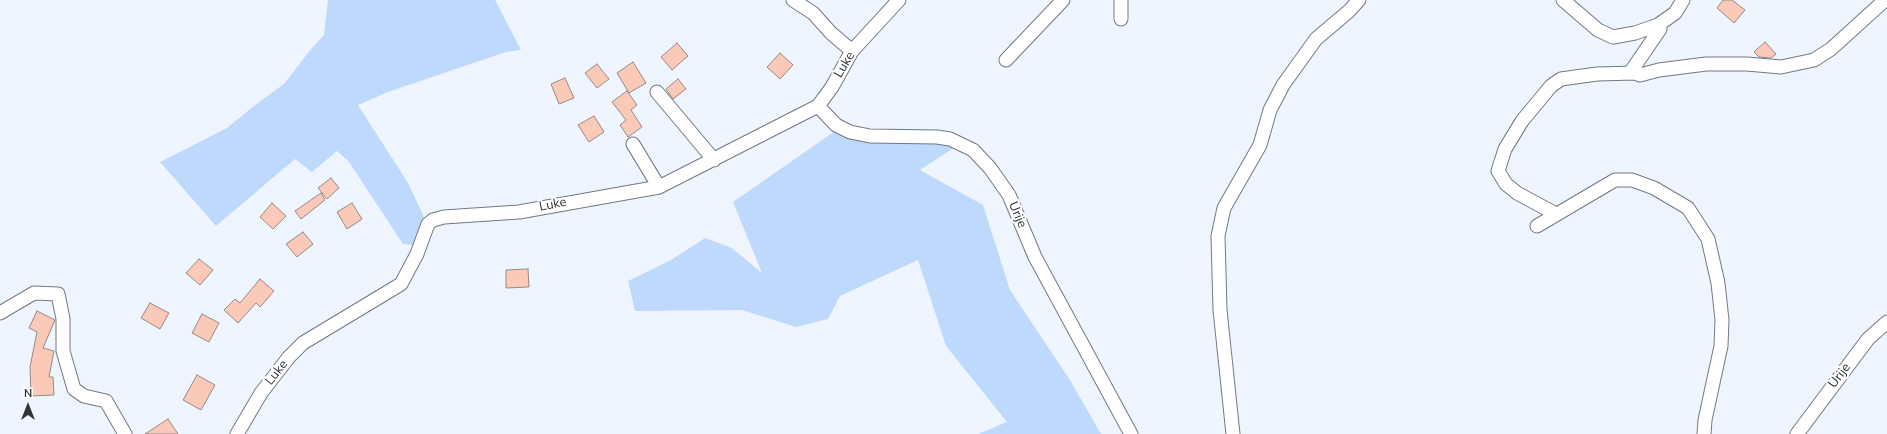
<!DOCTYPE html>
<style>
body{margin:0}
#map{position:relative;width:1887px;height:434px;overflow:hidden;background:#eef5ff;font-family:"Nunito Sans",sans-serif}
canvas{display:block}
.north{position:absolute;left:8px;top:386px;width:40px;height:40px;-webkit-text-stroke:3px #fff;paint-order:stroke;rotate:0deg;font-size:11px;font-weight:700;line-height:16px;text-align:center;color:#303338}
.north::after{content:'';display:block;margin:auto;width:14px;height:18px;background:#303338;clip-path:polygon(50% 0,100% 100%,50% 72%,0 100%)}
</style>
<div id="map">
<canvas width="1887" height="434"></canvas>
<div class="north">N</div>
</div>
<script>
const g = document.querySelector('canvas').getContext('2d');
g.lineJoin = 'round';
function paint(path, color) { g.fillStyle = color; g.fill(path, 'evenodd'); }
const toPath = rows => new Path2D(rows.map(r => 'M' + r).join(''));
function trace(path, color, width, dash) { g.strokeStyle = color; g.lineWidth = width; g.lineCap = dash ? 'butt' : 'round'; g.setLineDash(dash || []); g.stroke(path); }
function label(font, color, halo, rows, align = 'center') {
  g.font = font + ' "Nunito Sans",sans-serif'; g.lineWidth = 4; g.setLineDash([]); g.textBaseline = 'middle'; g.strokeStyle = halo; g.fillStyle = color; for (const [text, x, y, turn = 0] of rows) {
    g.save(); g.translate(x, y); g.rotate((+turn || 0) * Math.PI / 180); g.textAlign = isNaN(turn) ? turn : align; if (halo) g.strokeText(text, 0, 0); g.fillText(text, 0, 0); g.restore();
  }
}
paint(toPath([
 [328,0,495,0,521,50,506,52,388,92,358,105,408,183,424,217,414,245,403,244,349,162,337,151,312,172,295,159,216,226,160,162,227,128,255,105,284,84,311,49,324,35],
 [838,129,961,143,920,170,983,205,1010,290,1070,380,1101,434,978,434,1007,422,946,346,918,260,840,296,828,319,796,327,742,310,635,311,628,281,671,260,705,238,732,248,762,273,733,202]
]), '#bfd9fc');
const building = toPath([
 [1723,0,1732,0,1745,10,1734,23,1717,8,1723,0],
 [1765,42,1776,54,1771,58,1759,57,1754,52,1765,42],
 [677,43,688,56,672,70,661,57,677,43],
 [780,53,793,65,780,79,767,67,780,53],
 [633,62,646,83,629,93,617,73,633,62],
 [597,64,609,79,597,88,585,73,597,64],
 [565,78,574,98,559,104,551,84,565,78],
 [678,79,686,89,673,99,666,89,678,79],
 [627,91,637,105,631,110,642,127,628,137,620,125,626,120,612,102,627,91],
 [594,116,604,132,589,142,578,125,594,116],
 [331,178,339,188,327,199,318,188,331,178],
 [321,193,325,200,301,219,295,211,321,193],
 [272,203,286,216,273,229,260,217,272,203],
 [352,203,362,219,347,229,337,212,352,203],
 [303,232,313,244,297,257,286,244,303,232],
 [199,259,213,270,200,285,186,273,199,259],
 [528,269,529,287,506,288,506,270,528,269],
 [260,279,274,291,260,307,256,303,238,323,224,310,235,299,240,303,260,279],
 [150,303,169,313,160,329,141,318,150,303],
 [37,311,55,320,43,348,54,351,49,377,53,377,54,395,31,396,30,367,37,332,29,328,37,311],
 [202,314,219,323,209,342,192,333,202,314],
 [197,375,215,385,201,410,183,400,197,375],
 [168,419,178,434,145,434,168,419]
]);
paint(building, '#fac9b8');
trace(building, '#978984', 1);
const minor = toPath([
 [793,0,813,13,831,33,852,51],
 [1121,0,1121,19],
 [1563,0,1598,30,1613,37,1635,33,1658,25,1675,13,1683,0],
 [1658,25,1660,29,1632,70,1635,73,1640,75,1659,70,1706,64,1747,64,1781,67,1814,60,1831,49,1885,0],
 [1006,60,1063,0],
 [657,92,714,160],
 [818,106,836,125,850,132,870,136,937,137,950,139,973,150,990,168,1009,195,1035,257,1131,434],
 [633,144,659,187],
 [1556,214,1517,193,1506,184,1498,171,1505,149,1522,121,1551,86,1561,79,1597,74,1635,73],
 [1537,226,1615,180,1632,180,1654,188,1688,208,1708,239,1718,283,1722,320,1721,346,1705,420,1704,434],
 [0,313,34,293,58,294,63,319,63,351,74,389,84,396,106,401,125,434],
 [237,434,261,393,289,357,303,343,401,284,417,254,428,224,433,220,444,217,519,212,659,187,818,106,832,87,852,51,899,0],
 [1233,434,1220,310,1218,236,1224,208,1260,145,1270,110,1283,85,1316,39,1349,11,1359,0],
 [1797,434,1868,339,1887,322]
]);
trace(minor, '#717983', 15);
trace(minor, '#fff', 13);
label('13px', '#303338', '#fff', [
 ["Luke",845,65,-60],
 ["Luke",553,205,-11],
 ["Urije",1017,215,67],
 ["Luke",277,373,-52],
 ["Urije",1840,376,-53]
]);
</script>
